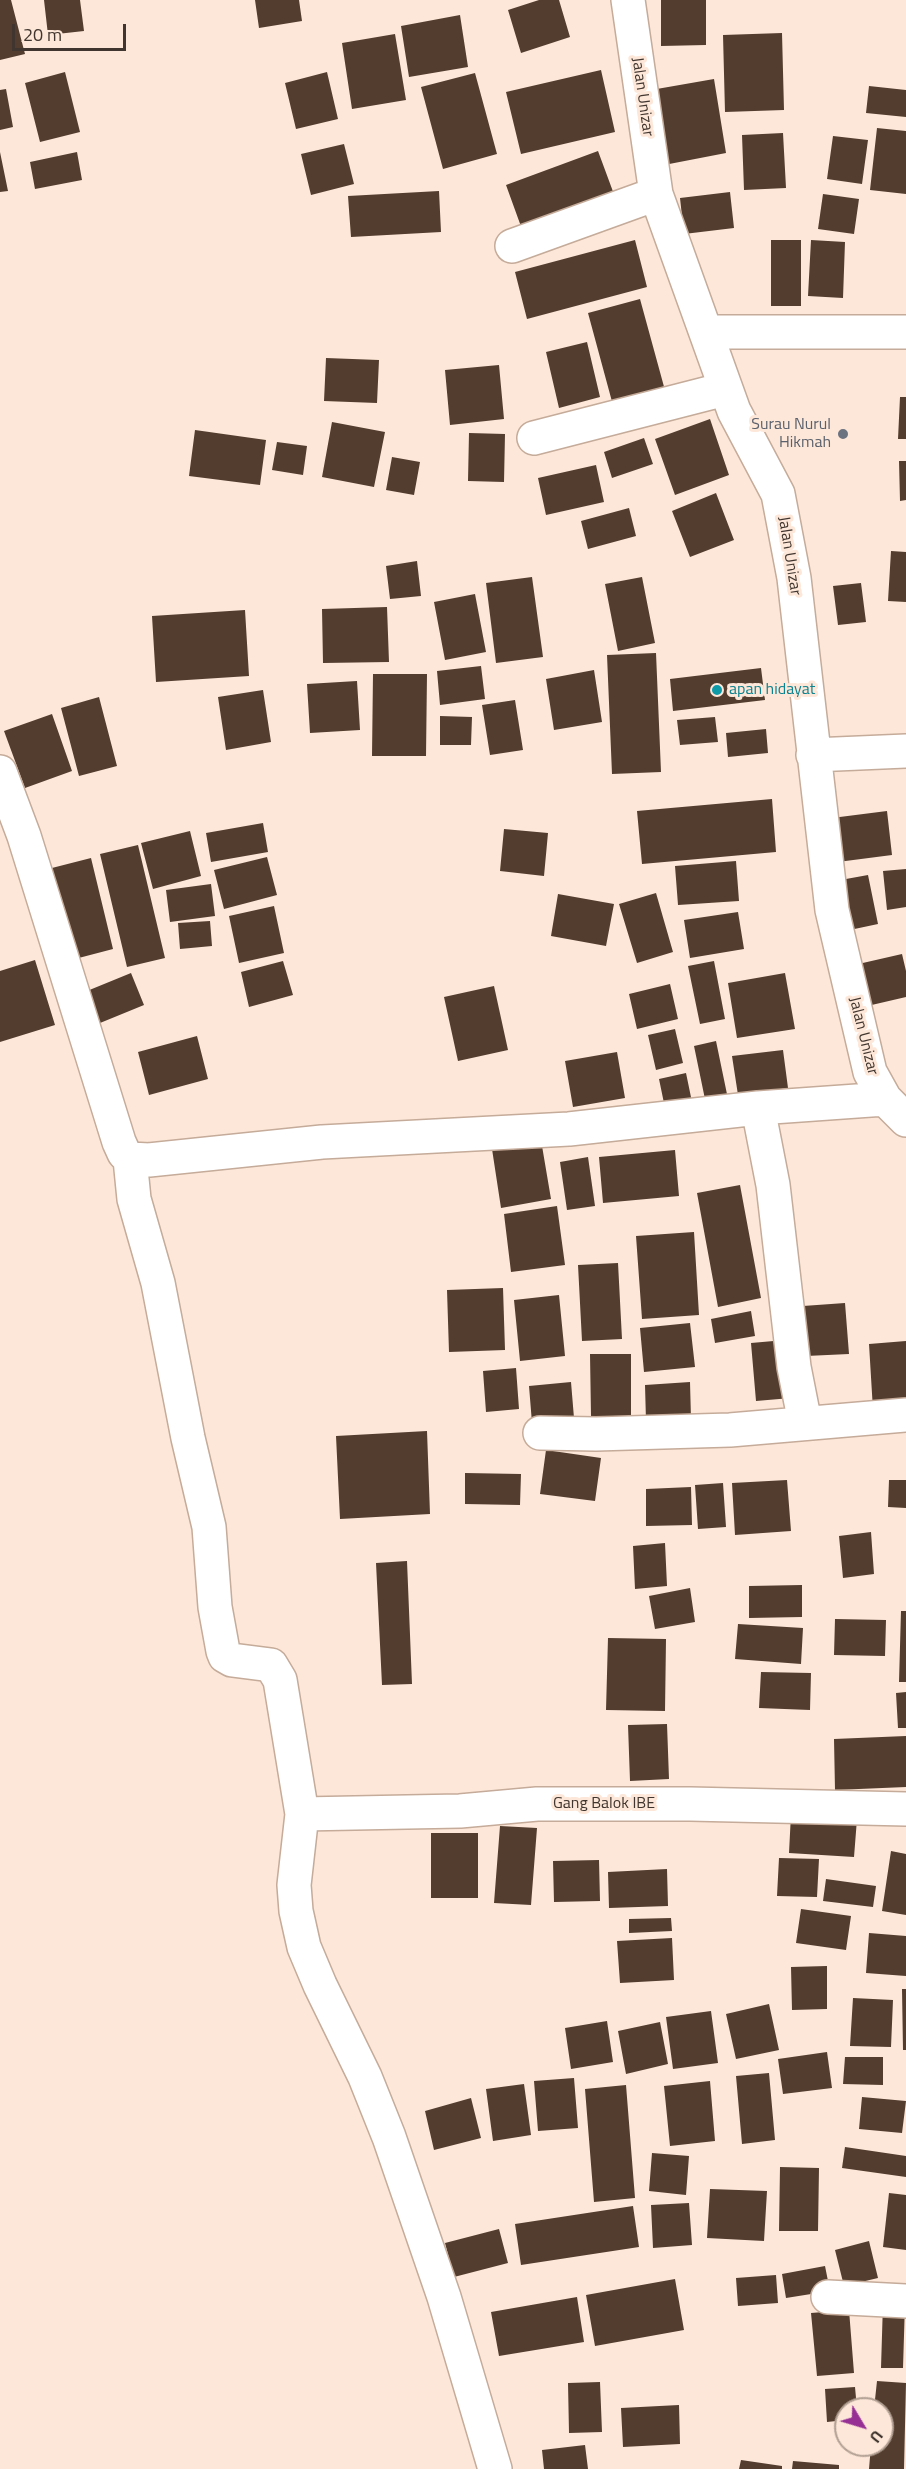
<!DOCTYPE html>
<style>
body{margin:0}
#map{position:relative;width:906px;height:2469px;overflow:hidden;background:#fde7d8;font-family:"Titillium Web",sans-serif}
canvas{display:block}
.north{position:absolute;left:834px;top:2397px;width:60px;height:60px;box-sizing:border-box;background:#fde7d8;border:2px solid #b2a094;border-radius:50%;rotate:128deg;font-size:16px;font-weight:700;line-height:24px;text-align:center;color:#41362f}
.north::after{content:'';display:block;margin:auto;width:21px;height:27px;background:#963095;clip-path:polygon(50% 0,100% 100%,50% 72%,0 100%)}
.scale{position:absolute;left:12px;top:24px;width:114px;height:27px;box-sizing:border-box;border:3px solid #41362f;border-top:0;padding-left:8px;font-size:18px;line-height:21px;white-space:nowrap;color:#41362f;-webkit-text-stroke:4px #fde7d8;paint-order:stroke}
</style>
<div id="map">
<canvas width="906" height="2469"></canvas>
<div class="north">U</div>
<div class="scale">20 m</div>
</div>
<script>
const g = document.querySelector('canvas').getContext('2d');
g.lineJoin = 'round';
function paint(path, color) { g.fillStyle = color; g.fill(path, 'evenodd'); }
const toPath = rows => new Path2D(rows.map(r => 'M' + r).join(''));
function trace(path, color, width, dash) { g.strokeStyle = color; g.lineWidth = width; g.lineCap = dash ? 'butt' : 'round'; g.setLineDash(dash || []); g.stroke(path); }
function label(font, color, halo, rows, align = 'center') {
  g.font = font + ' "Titillium Web",sans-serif'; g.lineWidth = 6; g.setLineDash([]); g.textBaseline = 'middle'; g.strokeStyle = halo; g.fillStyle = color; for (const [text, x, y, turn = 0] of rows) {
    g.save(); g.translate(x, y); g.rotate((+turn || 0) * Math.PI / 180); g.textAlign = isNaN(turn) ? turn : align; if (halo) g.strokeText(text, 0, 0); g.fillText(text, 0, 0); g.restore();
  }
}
paint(toPath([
 [0,0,11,0,25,54,0,60],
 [44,0,80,0,84,31,48,35],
 [255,0,299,0,302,21,259,28],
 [539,0,559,0,570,37,521,53,508,10],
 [661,0,706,0,706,45,661,46],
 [460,15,468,67,409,77,401,26],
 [782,33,784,110,725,112,723,35],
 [395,34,406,100,352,109,342,43],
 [601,70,615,132,521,154,506,92],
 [65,72,80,132,40,142,25,83],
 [327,72,338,119,296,129,285,83],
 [475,73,497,154,443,169,421,87],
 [714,79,726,153,664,165,651,90],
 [869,86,906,90,906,117,866,113],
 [6,89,13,127,0,130,0,90],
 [877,128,906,131,906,194,870,190],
 [783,133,786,188,744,190,742,135],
 [833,136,868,140,862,184,827,179],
 [344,144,354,184,311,195,301,154],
 [598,151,615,197,523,232,506,185],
 [0,152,8,191,0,192],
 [77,152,82,180,35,189,30,162],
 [439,191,441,232,351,237,348,196],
 [730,192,734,228,684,234,680,198],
 [823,194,859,199,854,234,818,229],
 [635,240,647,287,527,319,515,272],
 [771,240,801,240,801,306,771,306],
 [811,240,845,242,843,298,808,296],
 [640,299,666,394,614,409,588,313],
 [587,342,600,397,559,408,546,352],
 [326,358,379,360,377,403,324,401],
 [499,365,504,419,450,425,445,370],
 [900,397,906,397,906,439,898,439],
 [710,419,729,475,675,495,655,439],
 [332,422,385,432,374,487,322,477],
 [195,430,266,440,260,485,189,476],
 [469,433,505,434,504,482,468,481],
 [644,438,653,464,612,478,604,452],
 [277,442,307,446,303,475,272,470],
 [392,457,420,462,414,495,386,490],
 [899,461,906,461,906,500,900,501],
 [596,465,604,502,546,515,538,478],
 [716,493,734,540,690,557,672,511],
 [629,508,636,536,588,549,581,521],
 [891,551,906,552,906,602,888,601],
 [417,561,421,596,390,599,386,566],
 [532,577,543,657,496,663,486,583],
 [642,577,655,643,618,651,605,584],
 [861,583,866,622,838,625,833,586],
 [475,594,486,652,445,660,434,602],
 [387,607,389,662,323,663,322,609],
 [245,610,249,676,156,682,152,616],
 [656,653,661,772,612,774,607,655],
 [481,666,485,699,440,705,437,671],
 [761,668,765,700,673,711,670,679],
 [594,670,602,722,554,730,546,679],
 [373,674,427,674,426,756,372,756],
 [357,681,360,730,310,733,307,684],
 [263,690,271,742,226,750,218,697],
 [99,697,117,766,79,776,61,708],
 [515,700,523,750,490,755,482,705],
 [52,714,72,771,25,788,4,731],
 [440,716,472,717,471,745,440,745],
 [715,717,718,742,680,745,677,720],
 [766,729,768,753,728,757,726,733],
 [772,799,776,852,642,864,637,811],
 [887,811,892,855,830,863,824,819],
 [263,823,268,852,211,862,206,833],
 [504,829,548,833,544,876,500,871],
 [190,831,201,876,153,889,141,843],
 [138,845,165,958,127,967,100,854],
 [267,857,277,895,224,909,214,870],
 [91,858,113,949,71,960,48,869],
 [736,861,739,901,678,905,675,866],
 [906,869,906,907,887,910,883,871],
 [868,875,878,924,845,931,835,881],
 [211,884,215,916,170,922,166,890],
 [656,893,673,952,637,963,619,904],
 [558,894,614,904,606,946,551,936],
 [274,906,284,953,239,963,229,916],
 [738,912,744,949,690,958,684,920],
 [210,921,212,946,180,949,178,923],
 [902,954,906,971,906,997,863,1007,854,965],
 [35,960,55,1025,0,1042,0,971],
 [283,961,293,995,249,1007,241,972],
 [714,961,725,1019,700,1024,688,966],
 [131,973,144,1005,100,1023,87,991],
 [785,973,795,1029,737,1038,728,983],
 [670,984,678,1019,637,1029,629,994],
 [494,986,508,1050,458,1061,444,997],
 [675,1029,683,1063,656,1070,648,1035],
 [197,1036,208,1079,149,1095,138,1052],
 [716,1041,728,1099,706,1104,694,1046],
 [783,1050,788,1088,738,1095,732,1056],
 [617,1052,625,1098,573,1107,565,1061],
 [686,1073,692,1102,665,1108,659,1079],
 [541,1140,551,1199,501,1208,492,1149],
 [675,1150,679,1196,603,1203,599,1157],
 [588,1157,595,1206,567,1210,560,1162],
 [740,1185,761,1298,718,1307,697,1193],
 [557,1206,565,1265,511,1272,504,1214],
 [694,1232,699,1315,642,1319,636,1236],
 [618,1263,622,1339,582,1341,578,1265],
 [503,1288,505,1350,449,1352,447,1290],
 [559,1295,565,1356,520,1361,514,1300],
 [845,1303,849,1354,806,1356,803,1306],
 [751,1311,755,1336,715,1343,711,1319],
 [690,1323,695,1367,644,1372,640,1328],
 [785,1340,791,1398,756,1401,751,1343],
 [906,1341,906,1408,873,1410,869,1344],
 [590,1354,631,1354,631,1417,591,1416],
 [516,1368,519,1409,486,1412,483,1371],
 [571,1382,574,1418,532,1423,529,1386],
 [690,1382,691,1419,646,1421,645,1385],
 [427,1431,430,1514,340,1519,336,1436],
 [546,1450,601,1458,595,1501,540,1494],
 [465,1473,521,1474,520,1505,465,1504],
 [787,1480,791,1531,735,1535,732,1483],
 [889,1480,906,1480,906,1508,888,1507],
 [723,1483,726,1527,698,1529,695,1485],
 [691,1487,692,1525,646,1526,646,1489],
 [871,1532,874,1574,843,1578,839,1536],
 [665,1543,667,1586,635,1589,633,1546],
 [407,1561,412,1684,382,1685,376,1563],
 [802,1585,802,1617,749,1618,749,1586],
 [690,1588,695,1622,655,1629,649,1596],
 [901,1611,906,1611,906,1682,899,1682],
 [835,1619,886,1620,885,1656,834,1655],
 [738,1624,803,1628,801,1664,735,1659],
 [608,1638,666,1639,665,1711,606,1710],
 [761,1672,811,1673,810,1710,759,1708],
 [906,1692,906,1728,898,1728,896,1693],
 [667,1724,669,1779,630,1781,628,1725],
 [906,1736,906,1787,835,1790,834,1739],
 [791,1814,857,1819,854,1857,789,1853],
 [500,1826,537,1828,531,1905,494,1903],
 [431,1833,478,1833,478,1898,431,1898],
 [891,1851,906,1854,906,1915,882,1911],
 [779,1858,819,1859,817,1897,777,1896],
 [599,1860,600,1901,554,1902,553,1861],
 [667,1869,668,1906,609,1908,608,1872],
 [826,1879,876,1886,873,1907,823,1901],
 [801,1909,851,1916,846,1950,796,1943],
 [671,1918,672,1931,629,1933,629,1919],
 [869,1933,906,1936,906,1976,866,1973],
 [672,1938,674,1980,620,1983,617,1941],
 [827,1966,827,2009,792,2010,791,1967],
 [902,1989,906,1989,906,2050,903,2050],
 [853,1998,893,2000,891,2047,850,2046],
 [769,2004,779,2050,736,2059,726,2014],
 [711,2011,718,2063,673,2069,666,2017],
 [607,2021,613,2062,571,2069,565,2028],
 [660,2022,668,2064,626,2074,618,2031],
 [827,2052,832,2088,783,2094,778,2059],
 [845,2057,883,2057,883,2085,843,2084],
 [769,2073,775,2140,742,2144,736,2076],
 [574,2078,578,2128,538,2131,534,2081],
 [710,2081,715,2141,670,2146,664,2086],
 [524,2084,531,2135,493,2141,486,2089],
 [626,2085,635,2198,594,2202,585,2089],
 [862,2097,906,2101,902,2133,859,2129],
 [471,2098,481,2138,434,2150,425,2111],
 [845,2147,906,2156,906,2177,842,2168],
 [652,2153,689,2156,686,2195,649,2191],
 [780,2167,819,2168,818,2231,779,2231],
 [710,2189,767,2191,764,2241,707,2238],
 [889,2193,906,2195,906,2250,883,2247],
 [689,2203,692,2245,653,2248,651,2205],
 [633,2206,639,2247,521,2265,515,2224],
 [499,2229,508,2263,454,2277,445,2243],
 [869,2241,878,2278,844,2286,835,2250],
 [825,2266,830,2291,786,2298,782,2274],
 [776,2275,778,2303,738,2306,736,2278],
 [675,2279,684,2330,595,2346,586,2295],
 [577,2297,584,2342,499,2356,491,2312],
 [883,2303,905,2303,903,2368,881,2368],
 [849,2310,854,2373,817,2376,811,2313],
 [877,2381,906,2383,904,2469,869,2469,871,2445,882,2445,882,2409,874,2409],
 [600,2382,602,2432,569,2433,568,2383],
 [855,2387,857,2409,846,2409,846,2420,827,2422,825,2389],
 [679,2405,680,2444,623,2447,621,2408],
 [585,2445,588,2469,544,2469,542,2450],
 [741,2460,782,2466,782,2469,739,2469],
 [793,2461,839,2465,839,2469,792,2469]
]), '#533d2e');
const minor = toPath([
 [628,0,656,194,734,411,778,494,794,578,832,910,870,1072,885,1099,906,1120],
 [512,246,656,194],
 [707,332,906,332],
 [534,438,725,389],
 [813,755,906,751],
 [0,772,24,836,119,1142,124,1153,130,1159,149,1160,322,1142,569,1129,758,1108,885,1099],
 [758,1108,773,1185,794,1367,805,1423],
 [130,1159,134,1199,158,1283,188,1438,209,1527,215,1607,223,1651,225,1656,232,1660,271,1665,280,1680,302,1814,294,1885,296,1911,304,1947,320,1985,365,2077,389,2137,444,2297,495,2469],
 [540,1433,596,1434,730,1430,906,1415],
 [302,1814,460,1811,537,1804,690,1804,906,1809],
 [828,2297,906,2301]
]);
trace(minor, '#c5ab99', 36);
trace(minor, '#fff', 33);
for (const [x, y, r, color] of [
 [843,434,6,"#6b7280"],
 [717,690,6,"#0f9aa8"]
]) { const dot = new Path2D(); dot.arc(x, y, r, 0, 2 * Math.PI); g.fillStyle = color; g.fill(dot); trace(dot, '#fde7d8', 2); }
label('16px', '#41362f', '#fde7d8', [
 ["Jalan Unizar",642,97,82],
 ["Jalan Unizar",789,556,81],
 ["Jalan Unizar",863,1036,76],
 ["Gang Balok IBE",604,1804]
]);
label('16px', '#5b616d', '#fde7d8', [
 ["Surau Nurul",831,425],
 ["Hikmah",831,443]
], 'right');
label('16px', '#0d838f', '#fde7d8', [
 ["apan hidayat",729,690]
], 'left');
</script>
